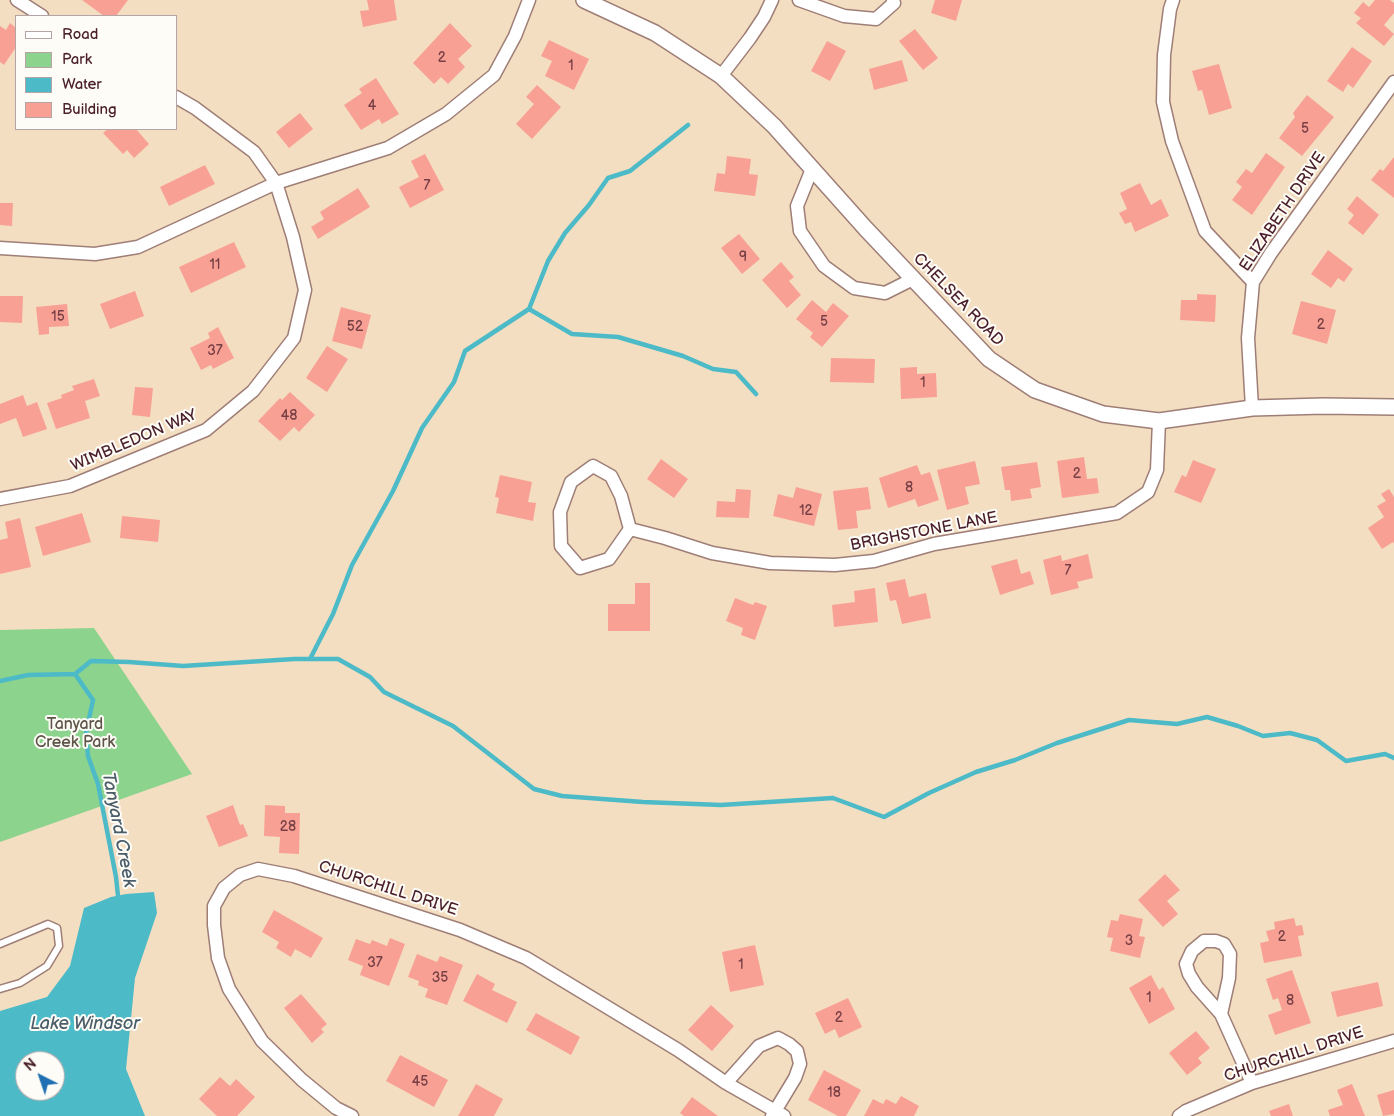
<!DOCTYPE html>
<style>
body{margin:0}
#map{position:relative;width:1394px;height:1116px;overflow:hidden;background:#f3dec2;font-family:"Balsamiq Sans",sans-serif}
canvas{display:block}
.legend{position:absolute;left:15px;top:15px;width:162px;height:115px;box-sizing:border-box;background:#fdfcf7;border:1px solid #b5a4a5;margin:0;padding:6px 9px;list-style:none;font-size:15px;color:#4a1f2b}
.legend li{display:flex;align-items:center;gap:10px;height:25px}
.legend b{width:25px;border:1px solid #b5a4a5}
.north{position:absolute;left:15px;top:1051px;width:50px;height:50px;box-sizing:border-box;background:#fdfcf7;border:1px solid #b5a4a5;border-radius:50%;rotate:319deg;font-size:14px;font-weight:700;line-height:20px;text-align:center;color:#4a1f2b}
.north::after{content:'';display:block;margin:auto;width:18px;height:22px;background:#1f6fb2;clip-path:polygon(50% 0,100% 100%,50% 72%,0 100%)}
</style>
<div id="map">
<canvas width="1394" height="1116"></canvas>
<ul class="legend">
<li><b style="height:6px;background:#fff"></b>Road</li>
<li><b style="height:14px;background:#8cd38d"></b>Park</li>
<li><b style="height:14px;background:#4dbac7"></b>Water</li>
<li><b style="height:14px;background:#f9a094"></b>Building</li>
</ul>
<div class="north">N</div>
</div>
<script>
const g = document.querySelector('canvas').getContext('2d');
g.lineJoin = 'round';
function paint(path, color) { g.fillStyle = color; g.fill(path, 'evenodd'); }
const toPath = rows => new Path2D(rows.map(r => 'M' + r).join(''));
function trace(path, color, width, dash) { g.strokeStyle = color; g.lineWidth = width; g.lineCap = dash ? 'butt' : 'round'; g.setLineDash(dash || []); g.stroke(path); }
function label(font, color, halo, rows, align = 'center') {
  g.font = font + ' "Balsamiq Sans",sans-serif'; g.lineWidth = 4; g.setLineDash([]); g.textBaseline = 'middle'; g.strokeStyle = halo; g.fillStyle = color; for (const [text, x, y, turn = 0] of rows) {
    g.save(); g.translate(x, y); g.rotate((+turn || 0) * Math.PI / 180); g.textAlign = isNaN(turn) ? turn : align; if (halo) g.strokeText(text, 0, 0); g.fillText(text, 0, 0); g.restore();
  }
}
paint(toPath([
 [94,628,192,774,0,842,0,630]
]), '#8cd38d');
paint(toPath([
 [154,892,157,913,135,978,126,1069,145,1116,0,1116,0,1011,47,997,70,966,84,908,111,897,126,894],
 [25,1061,55,1061,55,1091,25,1091]
]), '#4dbac7');
trace(toPath([
 [529,309,572,334,618,337,683,356,713,369,736,372,756,394],
 [310,659,333,614,352,565,393,491,422,428,454,382,465,351,529,309,548,261,565,233,589,205,608,178,630,171,688,125],
 [75,674,91,661,129,662,183,666,294,659,338,659,370,677,384,692,453,726,534,789,562,796,643,802,721,805,833,798,884,817,929,793,976,772,1015,760,1057,743,1129,720,1177,724,1207,717,1238,726,1263,736,1290,733,1317,740,1346,761,1385,754,1394,758],
 [0,681,28,675,75,674,93,700,86,733,88,756,98,784,116,877,118,896,116,901]
]), '#4dbac7', 4.5);
paint(toPath([
 [82,0,128,0,116,16,104,16],
 [367,0,394,0,397,20,363,27,360,11,369,10],
 [935,0,962,0,956,21,931,13],
 [1375,0,1390,0,1394,3,1394,13,1384,25,1394,34,1384,46,1356,23,1361,18,1354,13,1363,2,1369,7],
 [10,23,16,28,16,47,4,65,0,62,0,26,6,30],
 [450,23,472,46,458,59,465,67,448,84,441,77,434,84,413,63],
 [915,29,938,58,923,70,899,41],
 [549,40,589,59,574,90,545,76,552,61,541,56],
 [827,41,846,51,830,81,811,71],
 [1352,47,1372,61,1353,88,1348,84,1343,92,1327,81],
 [902,60,908,81,874,90,869,69],
 [1219,64,1232,108,1209,115,1202,90,1198,91,1192,71],
 [376,78,399,114,382,124,379,119,361,130,344,105,362,93,359,89],
 [537,85,561,107,532,139,516,124,534,104,526,97],
 [1307,95,1334,117,1302,156,1279,138,1295,117,1293,113],
 [300,113,313,129,289,148,276,132],
 [108,129,136,129,149,144,134,158,127,150,123,154,103,133],
 [1266,153,1285,167,1252,215,1232,200,1242,187,1236,182,1246,169,1252,173],
 [425,154,444,190,410,208,399,187,419,177,411,161],
 [727,156,751,159,749,174,758,175,755,196,714,191,717,173,725,174],
 [1394,157,1394,198,1371,180,1380,169,1383,171],
 [205,165,215,184,169,206,160,187],
 [1140,183,1151,205,1161,199,1169,216,1135,232,1131,222,1125,224,1119,213,1127,209,1120,193],
 [358,188,370,207,318,239,311,227,324,219,320,212],
 [1357,196,1379,215,1363,235,1348,223,1354,215,1347,209],
 [0,203,13,203,12,226,0,225],
 [739,234,760,259,742,274,721,248],
 [234,242,246,267,191,293,179,267],
 [1328,250,1353,269,1344,282,1338,278,1331,288,1311,274],
 [781,262,794,277,789,281,801,295,787,308,762,280],
 [135,291,144,316,110,329,100,304],
 [1197,294,1216,295,1215,322,1180,320,1181,300,1197,300],
 [0,296,23,296,22,323,0,322],
 [812,300,826,312,833,303,849,316,822,347,810,337,813,333,796,319],
 [1301,301,1336,310,1327,344,1292,334],
 [67,304,69,326,49,327,49,334,39,335,36,307],
 [341,307,371,315,362,349,332,341],
 [218,327,234,358,213,369,211,365,201,370,190,348,210,338,208,333],
 [327,346,348,359,327,392,306,378],
 [831,358,875,359,874,383,830,382],
 [917,367,917,374,936,373,937,397,901,399,900,368],
 [94,379,100,396,85,401,90,418,56,429,47,403,62,398,61,395,74,390,72,386],
 [135,387,153,388,150,417,132,415],
 [290,392,315,415,299,432,294,427,280,441,258,421,280,398,282,400],
 [23,395,27,406,37,402,47,429,23,437,16,418,0,424,0,404],
 [1084,457,1087,479,1097,478,1099,493,1062,498,1057,461],
 [661,459,688,479,674,498,647,479],
 [1193,460,1216,469,1201,503,1174,492,1182,475,1186,477],
 [975,461,980,484,965,487,969,504,947,510,937,470],
 [1037,462,1041,487,1030,489,1032,498,1011,501,1010,490,1005,490,1001,467],
 [917,465,921,475,930,472,939,500,918,507,915,499,888,508,879,478],
 [500,475,532,482,528,502,536,503,533,521,496,513,499,498,495,497],
 [796,487,822,494,814,526,773,516,778,494,793,498],
 [868,487,871,509,856,511,858,528,838,530,833,491],
 [736,489,751,490,749,518,716,517,717,501,735,502],
 [1389,489,1394,497,1394,544,1393,542,1382,549,1368,528,1384,517,1377,506,1386,501,1381,494],
 [82,513,91,542,43,556,35,527],
 [122,516,160,520,158,542,120,538],
 [20,518,31,567,0,574,0,540,8,538,5,522],
 [1088,554,1093,578,1077,582,1079,588,1051,595,1043,560,1061,555,1062,561],
 [1017,559,1021,574,1030,571,1034,584,1000,595,991,566],
 [905,579,909,597,926,593,931,618,902,624,896,600,890,601,886,583],
 [635,583,650,583,650,631,608,631,608,604,635,604],
 [875,588,878,622,834,627,832,605,855,602,854,591],
 [735,598,753,605,755,602,767,606,755,640,741,635,743,628,726,621],
 [233,805,240,825,243,824,248,836,219,847,206,816],
 [265,805,285,806,285,813,300,813,299,854,279,853,280,837,264,836],
 [1165,874,1180,890,1167,901,1178,914,1163,927,1138,900],
 [274,910,323,938,311,958,295,949,291,957,276,948,279,942,262,932],
 [1120,914,1143,919,1139,936,1145,937,1140,958,1110,951,1113,938,1107,937,1111,920,1118,921],
 [1294,918,1296,926,1302,925,1304,935,1298,936,1302,956,1264,963,1260,943,1269,941,1266,931,1275,929,1274,922],
 [390,938,405,944,389,986,360,975,363,966,348,960,356,939,370,944,372,940,387,946],
 [755,945,764,985,730,992,722,952],
 [417,954,437,962,440,956,463,965,447,1005,425,997,428,989,418,985,419,981,408,977],
 [1292,970,1311,1023,1275,1035,1268,1015,1282,1010,1278,998,1273,1000,1266,979],
 [477,974,495,984,492,990,517,1002,507,1023,463,1001],
 [1151,975,1159,990,1163,987,1175,1009,1149,1024,1129,988],
 [1378,982,1383,1006,1337,1017,1331,992],
 [301,994,327,1024,321,1029,324,1032,312,1043,284,1008],
 [848,998,862,1027,839,1038,835,1029,825,1034,815,1013],
 [711,1005,734,1026,712,1051,688,1030],
 [536,1013,580,1037,571,1055,526,1030],
 [1196,1031,1210,1048,1198,1058,1202,1063,1187,1075,1169,1053],
 [400,1055,448,1080,434,1107,386,1081],
 [824,1070,861,1090,846,1116,838,1116,808,1100],
 [220,1077,230,1086,236,1079,255,1097,237,1116,217,1116,199,1099],
 [476,1084,503,1099,494,1116,458,1116],
 [1352,1084,1365,1116,1330,1116,1328,1110,1343,1105,1337,1090],
 [1394,1090,1394,1114,1383,1116,1377,1095],
 [901,1096,919,1106,914,1116,864,1116,873,1099,883,1104,886,1099,896,1104],
 [692,1097,718,1116,684,1116,680,1113],
 [1289,1104,1293,1116,1271,1116,1269,1111]
]), '#f9a094');
const service = toPath([
 [0,944,48,924,57,928,59,946,47,966,20,983,0,989]
]);
const minor = toPath([
 [17,0,42,16],
 [799,0,844,16,876,19,894,3,893,0],
 [1173,0,1170,9,1164,55,1163,102,1172,141,1205,231,1253,282],
 [721,76,750,38,764,17,772,0],
 [176,97,195,108,254,152,276,183,388,148,446,114,494,75,515,36,529,0],
 [812,169,797,206,800,231,824,266,854,288,885,293,913,279],
 [0,248,95,254,138,247,276,183,293,237,305,290,294,338,253,391,206,430,70,486,0,499],
 [1252,408,1248,338,1253,282,1271,253,1394,82],
 [630,529,609,559,580,568,561,546,560,512,571,482,593,466,611,476,621,496,630,529,665,538,712,553,770,563,835,565,874,561,934,544,1117,513,1148,492,1157,470,1159,421],
 [1221,1014,1197,987,1189,974,1186,964,1192,951,1204,941,1216,941,1224,944,1230,954,1229,978,1221,1014,1252,1083],
 [726,1083,759,1046,778,1038,789,1044,797,1051,800,1064,795,1078,772,1116],
 [352,1116,336,1108,302,1080,262,1041,229,989,218,958,214,925,214,906,224,888,240,875,258,869,294,876,460,930,526,958,678,1050,726,1083,784,1116],
 [1179,1116,1186,1111,1252,1083,1394,1041]
]);
const tertiary = toPath([
 [584,0,655,33,721,76,774,126,866,229,989,359,1035,390,1103,414,1159,421,1252,408,1323,406,1394,407]
]);
trace(service, '#9e7e76', 9);
trace(minor, '#9e7e76', 15);
trace(tertiary, '#9e7e76', 18);
trace(service, '#fff', 6);
trace(minor, '#fff', 12);
trace(tertiary, '#fff', 15);
label('14px', '#763f45', null, [
 ["2",442,58],
 ["1",571,66],
 ["4",372,106],
 ["5",1305,129],
 ["7",427,186],
 ["9",743,257],
 ["11",215,265],
 ["15",58,317],
 ["5",824,322],
 ["2",1321,325],
 ["52",355,327],
 ["37",215,351],
 ["1",923,383],
 ["48",289,416],
 ["2",1077,474],
 ["8",909,488],
 ["12",806,511],
 ["7",1068,571],
 ["28",288,827],
 ["2",1282,937],
 ["3",1129,941],
 ["37",375,963],
 ["1",741,965],
 ["35",440,978],
 ["1",1149,998],
 ["8",1290,1001],
 ["2",839,1018],
 ["45",420,1082],
 ["18",834,1093]
]);
label('16px', '#4a1f2b', '#fdfcf7', [
 ["ELIZABETH DRIVE",1283,212,-56],
 ["CHELSEA ROAD",958,300,46],
 ["WIMBLEDON WAY",134,441,-23],
 ["BRIGHSTONE LANE",924,532,-11],
 ["CHURCHILL DRIVE",388,889,18],
 ["CHURCHILL DRIVE",1294,1055,-18]
]);
label('16px', '#5e5548', '#fdfcf7', [
 ["Tanyard",75,725],
 ["Creek Park",75,743]
]);
label('italic 18px', '#4b5d69', '#fdfcf7', [
 ["Tanyard Creek",118,830,79],
 ["Lake Windsor",85,1024]
]);
</script>
